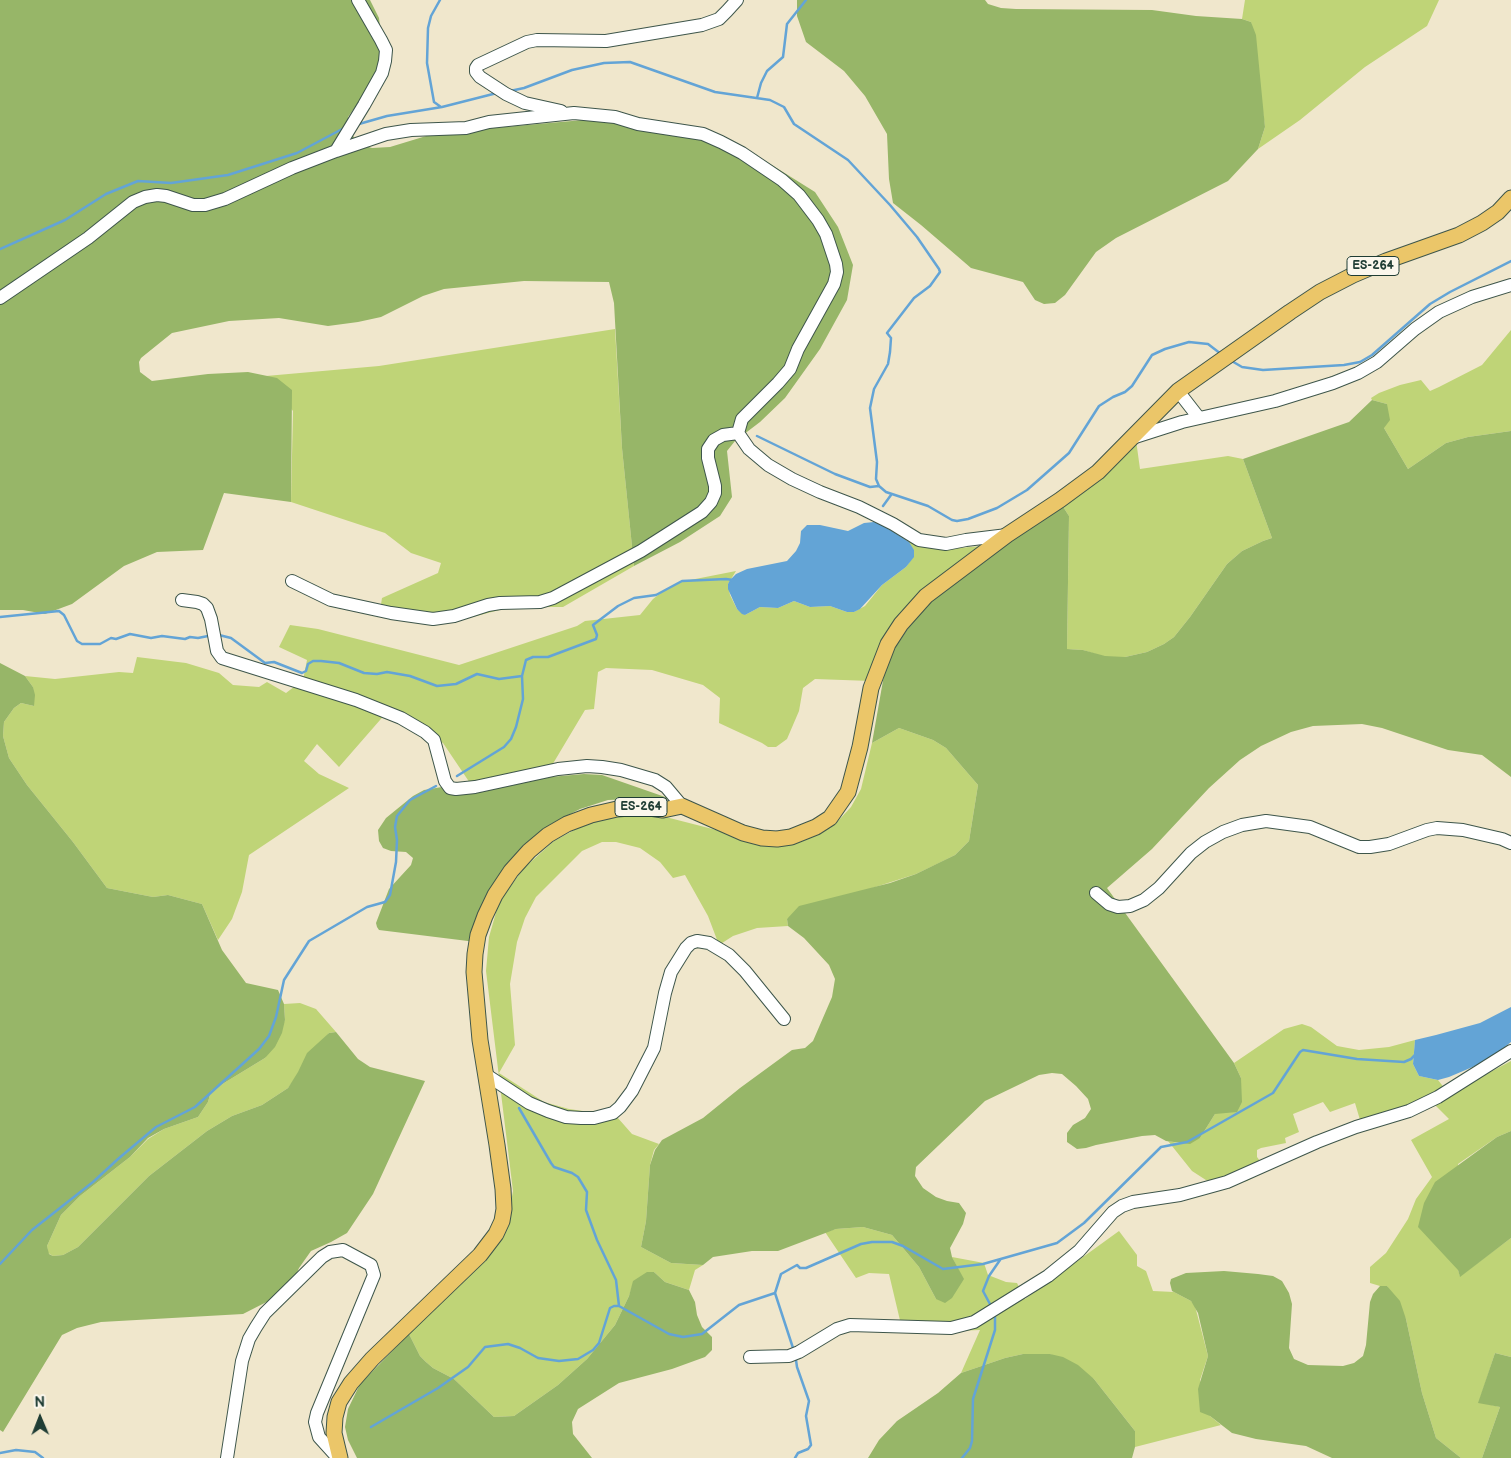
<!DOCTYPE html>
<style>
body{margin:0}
#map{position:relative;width:1511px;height:1458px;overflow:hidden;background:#f0e7cc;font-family:"Balsamiq Sans",sans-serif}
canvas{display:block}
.north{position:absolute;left:15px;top:1393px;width:50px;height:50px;-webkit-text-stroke:4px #fbf7ec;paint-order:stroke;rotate:359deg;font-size:14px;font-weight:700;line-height:20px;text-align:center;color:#1f3d34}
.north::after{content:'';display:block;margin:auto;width:18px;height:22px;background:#1f3d34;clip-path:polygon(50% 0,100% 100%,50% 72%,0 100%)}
</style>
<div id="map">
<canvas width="1511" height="1458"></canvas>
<div class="north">N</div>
</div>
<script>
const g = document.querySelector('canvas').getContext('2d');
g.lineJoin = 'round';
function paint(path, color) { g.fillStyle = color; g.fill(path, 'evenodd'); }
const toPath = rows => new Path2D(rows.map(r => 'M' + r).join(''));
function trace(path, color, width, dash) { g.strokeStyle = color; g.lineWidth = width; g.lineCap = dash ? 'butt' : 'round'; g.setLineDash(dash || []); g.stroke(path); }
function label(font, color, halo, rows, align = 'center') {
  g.font = font + ' "Balsamiq Sans",sans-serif'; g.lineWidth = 5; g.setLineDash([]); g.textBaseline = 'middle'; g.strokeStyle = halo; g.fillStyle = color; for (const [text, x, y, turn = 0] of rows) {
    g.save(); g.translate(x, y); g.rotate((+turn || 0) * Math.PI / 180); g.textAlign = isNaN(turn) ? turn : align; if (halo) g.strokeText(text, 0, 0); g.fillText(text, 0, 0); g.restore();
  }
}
paint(toPath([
 [1245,0,1439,0,1427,26,1365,67,1300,120,1258,149,1265,127,1251,22,1242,19],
 [615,329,622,448,634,566,563,607,511,607,457,621,380,611,382,598,438,573,441,563,411,553,385,533,291,502,293,411,266,376,379,366],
 [1511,330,1511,431,1468,437,1446,443,1408,469,1384,428,1387,404,1372,400,1371,398,1379,393,1400,385,1421,380,1430,391,1439,387,1482,365],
 [1136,440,1140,469,1228,456,1243,459,1272,538,1263,541,1242,551,1227,564,1190,617,1174,637,1164,644,1147,652,1125,657,1105,657,1083,650,1067,649,1069,516,1060,502,1108,451,1115,452],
 [921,540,938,547,959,548,982,546,938,583,871,681,815,679,803,688,799,711,787,739,776,747,768,747,762,743,719,723,720,698,703,685,652,670,606,668,598,672,594,709,585,710,545,777,474,789,443,743,387,712,339,767,317,744,304,761,319,774,349,788,249,855,242,892,232,919,218,940,202,904,168,895,153,897,107,888,73,842,27,785,9,758,3,736,4,722,14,708,21,703,34,706,33,687,25,676,55,679,119,672,133,673,137,657,186,663,219,673,233,685,259,687,267,682,286,693,303,680,307,660,279,647,290,625,318,629,459,665,577,626,585,621,640,615,653,599,666,589,680,582,736,571,728,584,730,595,737,609,745,615,760,607,778,608,794,601,810,607,830,606,847,612,854,612,865,606,882,585,906,567,913,557,914,552,908,542],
 [899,728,933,740,946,748,978,785,969,841,955,855,939,863,916,874,863,891,787,919,788,926,757,928,733,936,719,945,708,916,685,875,673,878,660,862,640,848,616,842,602,842,582,851,536,897,525,918,517,942,510,984,515,1045,499,1073,544,1102,569,1109,590,1112,610,1109,632,1134,659,1144,654,1150,650,1165,646,1221,641,1247,671,1263,703,1265,695,1270,689,1290,665,1282,654,1272,634,1281,629,1296,615,1325,587,1359,558,1385,514,1416,494,1417,454,1379,433,1368,426,1362,420,1356,409,1334,474,1268,508,1218,513,1191,486,971,489,937,499,902,524,868,554,841,589,822,621,814,654,814,736,835,819,833,837,822,851,807,861,789,872,743],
 [300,1003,316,1009,336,1032,329,1033,288,1088,262,1105,232,1116,207,1131,149,1176,78,1247,63,1255,53,1256,48,1253,47,1246,61,1215,80,1196,130,1157,148,1139,164,1129,198,1117,208,1102,211,1091,265,1058,285,1020,284,1004],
 [1302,1024,1311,1027,1337,1046,1359,1050,1389,1047,1415,1040,1413,1064,1419,1076,1438,1080,1449,1094,1511,1061,1511,1131,1497,1137,1458,1164,1458,1270,1460,1276,1511,1238,1511,1357,1495,1353,1479,1402,1500,1407,1482,1458,1461,1458,1436,1438,1422,1393,1406,1319,1387,1286,1380,1286,1370,1283,1370,1267,1386,1253,1408,1219,1416,1199,1432,1177,1411,1140,1449,1119,1433,1103,1363,1130,1355,1103,1330,1112,1323,1102,1293,1114,1299,1132,1285,1138,1286,1143,1261,1148,1257,1150,1257,1157,1267,1170,1247,1181,1230,1185,1209,1182,1192,1171,1168,1141,1178,1143,1200,1138,1215,1114,1241,1078,1234,1063,1284,1029],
 [863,1227,892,1235,919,1267,936,1299,963,1279,952,1257,984,1263,988,1275,1006,1282,1017,1283,1025,1299,1119,1231,1137,1255,1137,1266,1146,1271,1153,1291,1174,1292,1191,1301,1195,1306,1208,1356,1200,1380,1210,1416,1221,1425,1135,1447,1135,1431,1094,1379,1050,1354,1023,1354,1005,1358,961,1373,980,1330,903,1333,889,1274,869,1273,856,1278,825,1232,836,1229]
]), '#bfd477');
paint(toPath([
 [0,0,370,0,379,18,383,51,377,72,367,90,348,117,348,129,359,144,372,148,390,147,436,133,606,118,709,136,759,157,815,192,838,227,853,265,847,300,820,349,785,398,760,422,735,441,727,451,732,497,720,516,680,542,634,566,622,448,614,303,609,282,524,281,444,289,423,296,381,317,358,322,328,326,279,318,229,321,172,333,141,358,139,362,140,372,152,381,208,374,248,372,277,378,292,390,291,502,224,493,203,550,157,552,124,566,72,604,45,614,23,610,0,610],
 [797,0,985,0,988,4,1001,8,1016,9,1152,10,1196,16,1242,19,1251,22,1256,35,1265,127,1258,149,1228,181,1116,238,1096,252,1065,295,1055,303,1044,304,1035,300,1023,282,971,268,921,225,893,203,889,179,887,134,865,96,844,71,806,42,797,16],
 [1372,400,1387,404,1390,420,1384,428,1408,469,1446,443,1468,437,1511,431,1511,777,1482,755,1448,750,1382,728,1362,724,1313,726,1291,732,1261,746,1240,760,1209,788,1152,849,1107,888,1234,1063,1241,1078,1242,1102,1237,1112,1215,1114,1200,1138,1190,1144,1166,1141,1155,1135,1142,1136,1096,1145,1086,1148,1077,1149,1067,1142,1067,1133,1073,1125,1085,1118,1091,1109,1088,1099,1076,1086,1062,1074,1052,1073,1039,1075,985,1101,916,1167,915,1176,923,1188,936,1197,947,1201,959,1203,966,1213,963,1224,950,1248,952,1257,964,1279,952,1298,945,1303,936,1299,919,1267,892,1235,863,1227,836,1229,778,1251,752,1251,713,1257,703,1265,671,1263,641,1247,646,1221,650,1165,655,1150,662,1140,703,1118,740,1088,792,1050,805,1048,813,1041,832,997,835,979,829,965,804,938,788,926,787,919,799,906,890,883,916,874,955,855,969,841,978,785,946,748,933,740,899,728,872,743,884,675,893,651,915,618,928,604,1060,502,1069,516,1067,649,1083,650,1105,656,1125,657,1147,652,1164,644,1174,637,1190,617,1227,564,1242,551,1263,541,1272,538,1243,459,1349,422],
 [0,663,25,676,33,687,35,695,34,706,21,703,14,708,4,722,3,736,9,758,27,785,73,842,107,888,153,897,168,895,202,904,222,950,246,983,278,990,284,1004,285,1020,282,1033,275,1047,265,1058,211,1091,208,1102,198,1117,164,1129,148,1138,130,1157,80,1196,61,1215,47,1246,49,1254,53,1256,63,1255,78,1247,149,1176,207,1131,232,1116,262,1105,288,1088,298,1072,307,1053,329,1033,336,1032,358,1059,370,1067,425,1081,373,1194,347,1233,331,1242,311,1251,299,1268,290,1290,243,1314,101,1322,77,1328,62,1335,3,1432,0,1430],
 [584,774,602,775,668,798,666,801,633,799,608,800,580,809,551,824,537,834,522,849,498,876,486,901,476,942,379,930,377,927,376,923,389,889,411,865,413,858,406,852,391,851,383,848,379,841,378,830,386,818,413,796,424,790,448,786],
 [1511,1131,1511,1238,1460,1277,1458,1270,1418,1227,1424,1203,1435,1182,1497,1137],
 [1224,1271,1258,1274,1273,1276,1282,1281,1289,1293,1292,1304,1289,1348,1294,1359,1308,1365,1343,1366,1354,1363,1363,1356,1366,1345,1370,1302,1373,1294,1380,1286,1387,1286,1400,1301,1406,1319,1422,1393,1436,1438,1461,1458,1332,1458,1306,1446,1256,1439,1232,1433,1210,1416,1200,1412,1198,1389,1208,1356,1198,1313,1191,1301,1172,1291,1170,1283,1171,1279,1186,1273],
 [647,1272,654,1272,665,1282,689,1290,695,1302,697,1315,702,1327,712,1337,712,1350,705,1357,672,1369,619,1383,578,1409,572,1422,573,1434,592,1458,357,1458,348,1440,345,1427,348,1409,360,1384,409,1334,420,1356,426,1362,433,1368,454,1379,494,1417,514,1416,558,1385,587,1359,615,1325,629,1296,633,1281],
 [1495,1353,1511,1357,1511,1458,1482,1458,1500,1407,1478,1403],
 [1023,1354,1050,1354,1063,1357,1078,1365,1094,1379,1135,1431,1135,1447,1132,1458,868,1458,879,1440,897,1421,938,1393,961,1373,1005,1358]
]), '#97b668');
paint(toPath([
 [874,522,884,526,909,542,914,550,914,557,906,567,882,585,860,609,854,612,847,612,830,606,810,607,794,601,778,608,760,607,745,615,742,614,737,609,728,589,728,584,730,580,736,574,747,569,787,561,796,551,800,543,801,531,807,525,820,525,848,531,864,523],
 [1511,1007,1511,1042,1495,1055,1482,1063,1449,1077,1438,1080,1419,1076,1413,1064,1415,1040,1436,1035,1480,1023]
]), '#63a4d6');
trace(toPath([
 [440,0,431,16,428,28,427,63,434,102,441,107],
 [510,91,524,88,572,70,604,63,630,62,715,92,770,100,784,107,794,124,848,160,890,205,917,237,939,269,940,272,930,286,914,298,887,333,891,338,890,352,888,364,874,389,870,408,877,462,876,479,879,486,886,492,928,506,952,520,957,521,968,519,997,508,1027,490,1069,453,1099,406,1113,397,1125,392,1132,386,1152,355,1165,349,1189,342,1208,344,1221,354],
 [757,98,761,83,767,71,783,57,787,24,806,0],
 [359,124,387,116,442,107,497,93],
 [0,249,65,220,106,194,138,181,171,183,228,175,297,153,344,128],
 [1230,360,1242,367,1263,370,1344,365,1360,362,1372,355,1430,304,1450,292,1511,261],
 [757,436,835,474,870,487,879,486],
 [883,506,891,495],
 [0,617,59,611,64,615,77,641,82,644,100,644,111,638,116,639,130,634,151,638,162,636,185,639,190,637,198,638,208,636],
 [219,635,231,638,265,663,274,662,302,673,306,671,308,664,313,661,321,661,339,663,364,673,377,674,387,672,410,676,437,686,456,684,477,674,499,679,522,676],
 [457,776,504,747,511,739,516,727,523,699,522,676,526,660,533,657,548,657,596,639,597,635,593,625,618,606,634,598,656,595,682,581,726,579,733,580],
 [519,1108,551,1163,554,1167,572,1173,578,1177,587,1192,586,1210,597,1240,616,1280,619,1306],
 [0,1264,32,1230,93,1182,118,1159,156,1127,195,1107,259,1049,269,1036,276,1017,284,980,309,941,367,907,385,902,390,895,396,862,397,840,395,827,397,816,410,800,436,786],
 [991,1306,983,1291,989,1276,1000,1260],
 [793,1348,775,1293,781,1274,797,1265,800,1268,806,1268,861,1244,872,1242,892,1242,903,1246,943,1269,983,1264,1057,1243,1084,1223,1161,1147,1187,1142,1273,1093,1300,1052,1303,1050,1357,1059,1404,1062,1411,1059,1415,1055],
 [371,1427,438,1388,468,1367,485,1347,508,1344,520,1348,538,1358,559,1361,578,1359,593,1350,599,1343,610,1308,614,1306,619,1306,669,1334,683,1337,702,1334,739,1305,775,1293],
 [0,1453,16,1450,35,1452,43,1458],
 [795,1458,798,1453,808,1449,811,1445,806,1416,809,1401,797,1367,796,1360],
 [962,1458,970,1448,972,1441,973,1399,995,1330,995,1317]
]), '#63a4d6', 2.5);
const minor = toPath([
 [561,111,525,103,506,94,480,77,476,72,476,68,478,65,527,42,537,40,606,41,702,25,719,19,727,11,737,0],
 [336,151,364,105,382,73,385,61,386,50,381,40,358,0],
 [0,298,88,238,133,202,145,197,157,195,166,196,193,205,205,205,225,199,292,168,336,151,386,134,411,130,466,128,489,122,574,113,615,117,638,124,703,134,721,142,742,153,782,180,799,195,818,220,826,234,836,264,837,272,834,284,798,349,790,369,778,383,742,419,738,433,749,449,768,465,792,479,820,492,859,507,893,524,919,540,946,544,966,540,1007,535],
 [1178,391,1199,418],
 [1132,438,1182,422,1275,401,1333,383,1358,373,1377,362,1415,329,1439,312,1472,297,1511,285],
 [292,581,331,600,391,613,433,619,454,616,488,605,500,603,540,602,553,598,641,551,702,512,711,502,715,493,715,486,708,458,708,449,714,440,723,435,738,433],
 [182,600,197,602,203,604,207,608,211,619,217,651,222,658,356,700,401,718,425,732,434,740,445,781,450,788,456,789,475,787,558,769,587,766,602,767,621,770,655,780,666,787,682,806],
 [1096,893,1109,904,1118,907,1130,906,1144,900,1159,888,1191,853,1205,842,1223,832,1242,825,1266,821,1310,827,1359,847,1370,847,1389,844,1427,830,1437,828,1463,830,1502,839,1511,843],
 [485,1074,529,1103,548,1111,566,1117,581,1118,594,1118,613,1113,620,1107,632,1091,654,1048,665,993,671,972,686,948,691,943,697,941,709,943,729,955,745,971,784,1019],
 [750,1357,789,1356,799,1352,837,1329,850,1325,951,1328,974,1322,1048,1276,1079,1251,1113,1212,1122,1206,1133,1202,1180,1195,1227,1182,1317,1142,1356,1127,1409,1111,1438,1097,1511,1051],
 [227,1458,242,1361,249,1339,256,1327,265,1313,322,1257,330,1252,343,1250,371,1265,374,1275,317,1413,315,1422,319,1437,338,1458]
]);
const major = toPath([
 [340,1458,334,1433,335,1417,339,1402,351,1383,372,1359,480,1255,496,1234,502,1221,504,1209,503,1189,497,1145,480,1040,474,972,475,954,478,935,485,916,495,895,511,871,529,851,548,835,567,824,591,815,617,809,643,807,663,810,682,806,743,833,762,838,777,839,791,837,816,827,830,818,848,792,860,747,871,688,888,644,901,624,926,596,1007,535,1060,500,1098,472,1178,391,1290,312,1320,292,1353,275,1386,261,1459,235,1482,223,1498,212,1511,198]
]);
trace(minor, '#3e564b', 14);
trace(major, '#3e564b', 17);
trace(minor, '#fff', 12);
trace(major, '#ebc669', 15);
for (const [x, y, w] of [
 [1373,266,52],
 [641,807,52]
]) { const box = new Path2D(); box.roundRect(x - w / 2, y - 9.5, w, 19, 4); g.fillStyle = '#fbf7ec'; g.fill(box); trace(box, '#1f3d34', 1); }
label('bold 12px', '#1f3d34', null, [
 ["ES-264",1373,266],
 ["ES-264",641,807]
]);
</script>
